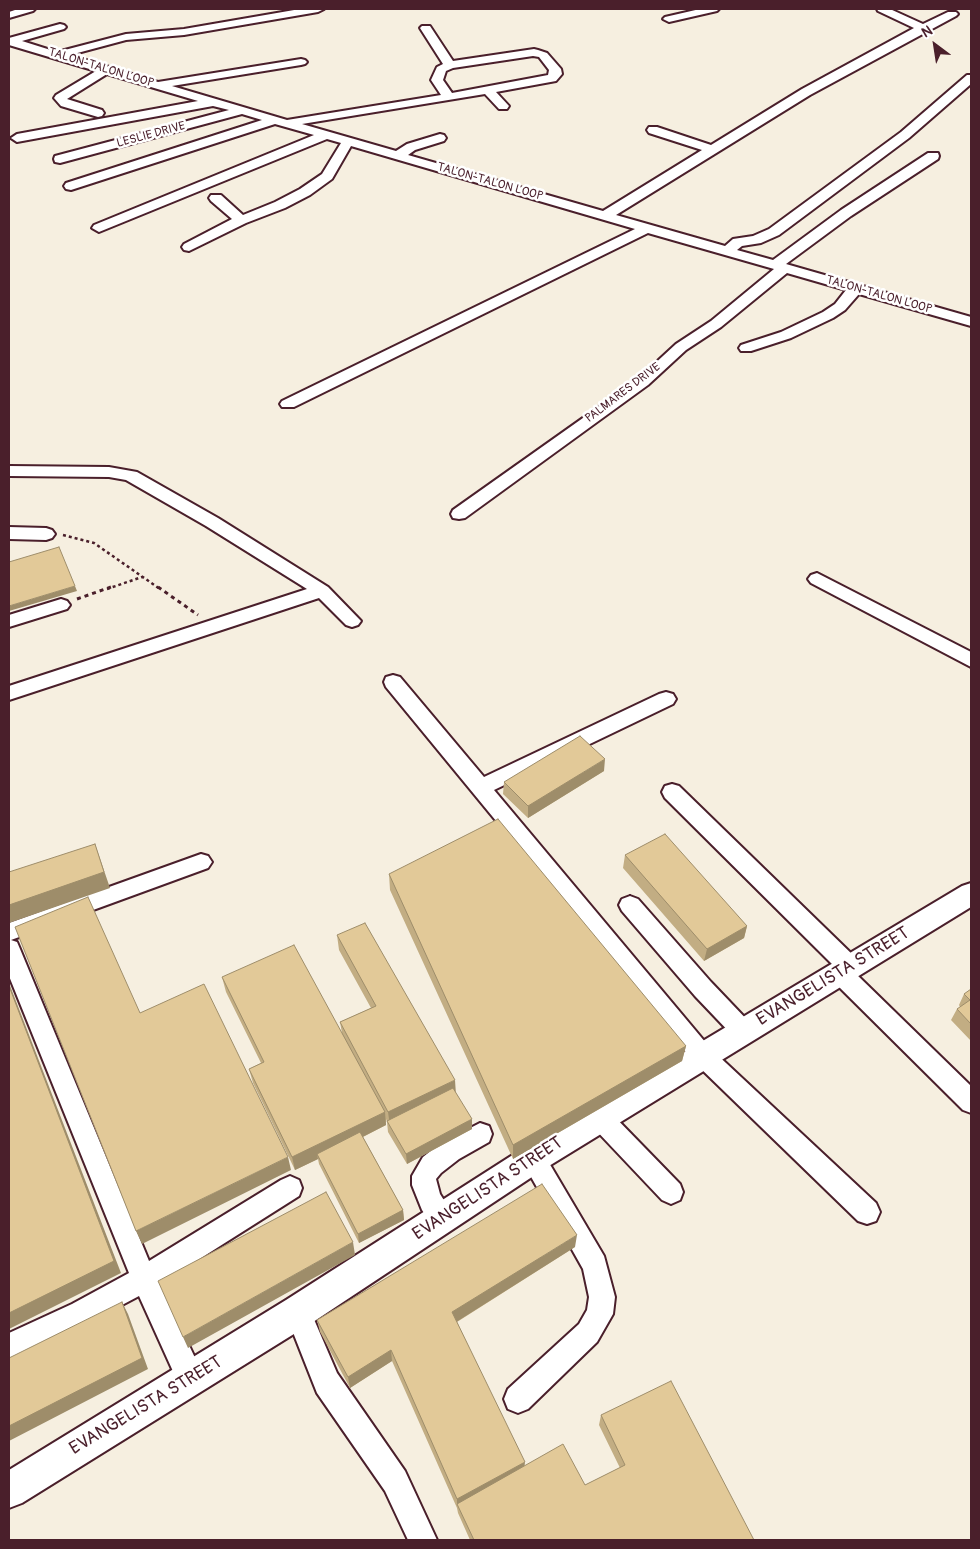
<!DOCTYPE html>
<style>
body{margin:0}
#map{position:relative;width:980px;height:1549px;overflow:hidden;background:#f6efe0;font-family:Pangolin,sans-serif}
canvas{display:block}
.frame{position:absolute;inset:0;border:10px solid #4a1f2b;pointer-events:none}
.north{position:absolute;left:910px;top:20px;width:50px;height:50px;-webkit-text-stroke:4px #fff;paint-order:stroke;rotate:329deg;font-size:14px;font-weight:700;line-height:20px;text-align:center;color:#4a1f2b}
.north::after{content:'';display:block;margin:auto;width:18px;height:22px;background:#4a1f2b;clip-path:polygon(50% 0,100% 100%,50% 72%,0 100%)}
</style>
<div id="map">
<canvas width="980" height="1549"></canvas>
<div class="frame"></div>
<div class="north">N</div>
</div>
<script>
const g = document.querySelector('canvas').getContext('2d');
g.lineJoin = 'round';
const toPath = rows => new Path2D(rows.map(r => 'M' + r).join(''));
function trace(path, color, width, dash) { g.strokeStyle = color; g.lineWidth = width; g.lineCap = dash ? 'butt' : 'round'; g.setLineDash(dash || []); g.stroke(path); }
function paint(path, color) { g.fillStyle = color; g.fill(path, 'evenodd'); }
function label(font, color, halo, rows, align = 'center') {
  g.font = font + ' Pangolin,sans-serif'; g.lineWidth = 5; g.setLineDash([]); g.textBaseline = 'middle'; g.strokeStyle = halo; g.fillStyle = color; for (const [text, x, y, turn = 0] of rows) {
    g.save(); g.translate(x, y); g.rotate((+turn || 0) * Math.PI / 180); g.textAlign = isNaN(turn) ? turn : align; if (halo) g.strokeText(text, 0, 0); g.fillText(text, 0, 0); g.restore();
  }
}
const minor = toPath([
 [18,9,35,9,33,11,9,18,9,12,18,9],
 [300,9,324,9,318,12,184,35,126,40,70,55,158,82,301,59,305,60,307,62,305,64,301,65,172,86,287,120,441,95,431,80,437,67,443,64,420,28,422,26,430,26,453,61,534,49,538,50,547,53,561,69,562,74,556,81,496,92,509,106,507,109,499,109,485,94,302,124,396,151,407,144,440,134,444,135,446,138,444,141,415,150,408,155,603,211,702,150,649,133,647,130,649,127,657,127,711,145,802,89,914,28,878,11,877,9,890,9,923,24,948,12,956,12,958,14,956,16,810,95,616,215,725,246,733,239,753,236,769,229,901,132,967,75,971,75,971,84,909,138,779,235,761,243,742,246,737,250,773,260,841,210,928,153,938,153,939,156,938,159,851,216,786,264,971,317,971,326,859,294,845,310,833,318,791,338,751,351,741,351,739,348,741,345,781,332,823,312,835,304,846,290,787,273,721,327,686,350,648,385,465,518,459,519,453,518,451,514,453,510,638,379,676,344,711,321,774,269,648,233,294,407,282,407,280,404,282,401,635,229,351,146,332,179,310,195,285,208,246,223,189,251,184,250,182,247,184,244,232,219,211,201,209,198,211,195,221,195,243,215,275,202,300,189,322,174,341,143,327,139,99,232,92,228,94,225,314,135,275,124,71,190,66,189,64,186,66,183,262,120,242,114,60,163,55,162,54,159,55,156,229,110,213,106,17,142,11,138,17,134,198,101,107,74,67,99,102,110,104,113,102,116,98,117,61,106,54,98,56,95,96,71,9,45,9,38,60,24,64,25,66,27,64,29,22,41,57,52,126,34,184,29,300,9],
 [533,56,539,57,549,70,548,75,452,93,443,80,446,71,453,68,533,56],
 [700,9,719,9,717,11,669,22,663,19,665,17,700,9],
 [9,466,109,467,137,472,218,518,328,587,361,621,358,625,352,627,346,625,319,598,9,700,9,686,307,589,206,526,126,480,109,477,9,476,9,466],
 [9,527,46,528,52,530,55,534,52,538,46,540,9,539,9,527],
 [817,573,971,652,971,667,811,583,808,579,811,575,817,573],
 [61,599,67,601,70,605,67,609,9,627,9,615,61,599],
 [393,675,400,677,484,777,659,694,666,692,673,694,676,699,673,704,494,790,711,1049,876,1203,880,1212,876,1221,867,1224,858,1221,695,1063,386,687,384,682,386,677,393,675],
 [672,784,679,786,857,959,860,966,855,973,971,1086,971,1113,963,1110,831,979,828,972,833,965,665,798,662,792,665,786,672,784],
 [201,854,208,856,212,862,208,868,11,940,17,942,20,949,149,1261,281,1180,290,1176,299,1180,302,1188,299,1196,160,1284,205,1379,201,1389,191,1393,181,1389,139,1296,90,1322,9,1360,9,1333,72,1304,129,1273,9,976,9,923,201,854],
 [630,896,638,899,711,982,751,1024,755,1031,751,1038,743,1041,735,1038,695,996,622,911,619,905,622,899,630,896],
 [600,1107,608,1110,680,1184,683,1192,680,1200,671,1204,662,1200,592,1126,588,1118,592,1110,600,1107],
 [480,1123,489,1126,492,1134,489,1142,459,1159,441,1173,436,1179,440,1194,456,1219,452,1228,443,1231,434,1228,422,1210,412,1185,412,1176,423,1157,441,1143,480,1123],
 [533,1147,542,1151,604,1256,615,1297,613,1314,597,1342,528,1409,518,1413,508,1409,504,1399,508,1389,579,1324,587,1310,589,1297,583,1269,521,1159,524,1151,533,1147],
 [298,1299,307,1303,337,1373,405,1471,437,1540,408,1540,385,1491,317,1393,285,1312,289,1303,298,1299]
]);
const major = toPath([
 [971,883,971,907,544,1169,310,1324,22,1503,9,1508,9,1470,286,1300,522,1149,962,886,971,883]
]);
trace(minor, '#4a1f2b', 4);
trace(major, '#4a1f2b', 4);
trace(toPath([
 [63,535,94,543,160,589],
 [107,589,142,577]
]), '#4a1f2b', 2.5, [3, 3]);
trace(toPath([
 [158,587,198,615],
 [77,599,111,587]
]), '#4a1f2b', 3, [4, 4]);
paint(minor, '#fff');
paint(major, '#fff');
paint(toPath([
 [604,771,528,818,503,794,504,782],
 [625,855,747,926,744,938,704,961,623,868],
 [389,874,686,1046,682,1061,513,1159,390,890],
 [337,935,455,1092,472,1129,407,1164,388,1132,387,1122,386,1119,386,1125,363,1137,403,1210,404,1220,359,1243,319,1164,318,1159,295,1170,253,1083,249,1069,261,1063,226,992,222,977,342,1033,340,1022,371,1008,339,950],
 [971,989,971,1041,951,1020,957,1009,960,1007,959,1005,964,994],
 [575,1247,457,1322,524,1466,585,1485,620,1468,599,1425,601,1415,754,1540,470,1540,458,1513,457,1508,392,1361,350,1388,320,1332,317,1320]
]), '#c2ad83');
paint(toPath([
 [75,586,77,591,9,611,9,606],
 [605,759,604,771,528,818,528,806],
 [95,844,110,888,9,923,9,905],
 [747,926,744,938,704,961,707,949],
 [9,983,121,1273,9,1329],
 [686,1046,682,1061,513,1159,513,1145],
 [455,1080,456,1095,390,1126,388,1112],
 [385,1112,386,1125,319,1159,317,1154,318,1159,295,1170,292,1157],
 [472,1119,472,1129,407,1164,406,1154],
 [288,1157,291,1170,142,1244,136,1231],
 [403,1210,404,1220,359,1243,358,1234],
 [577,1235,575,1247,453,1324,452,1312],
 [353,1242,355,1255,188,1348,183,1337],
 [122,1302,128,1314,148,1369,9,1441,9,1426],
 [391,1350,392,1361,350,1388,348,1377],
 [525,1462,524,1471,457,1505,457,1499]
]), '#9e8d6a');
const building = toPath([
 [59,547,75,586,9,606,9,562,59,547],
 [580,736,605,759,528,806,504,782,580,736],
 [498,819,686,1046,513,1145,389,874,498,819],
 [665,834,747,926,707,949,625,855,665,834],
 [95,844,104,872,9,905,9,872,95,844],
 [88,897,140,1013,204,984,288,1157,136,1231,15,927,88,897],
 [365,923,455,1080,388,1112,340,1022,376,1006,337,935,365,923],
 [294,945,385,1112,292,1157,249,1069,264,1062,222,977,294,945],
 [9,986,114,1261,9,1313,9,986],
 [971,989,971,1024,957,1009,970,1000,964,994,971,989],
 [453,1088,472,1119,406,1154,387,1121,453,1088],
 [360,1132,403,1210,358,1234,317,1154,360,1132],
 [542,1184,577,1235,452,1312,525,1462,457,1499,391,1350,348,1377,317,1320,542,1184],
 [326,1192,353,1242,183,1337,158,1281,326,1192],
 [122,1302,142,1358,9,1426,9,1358,122,1302],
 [671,1381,754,1540,474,1540,457,1504,563,1444,585,1485,625,1465,601,1415,671,1381]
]);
paint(building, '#e2c998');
trace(building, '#9e8d6a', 1);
label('12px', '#4a1f2b', '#fff', [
 ["TALON-TALON LOOP",101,68,17],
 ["LESLIE DRIVE",151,135,-15],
 ["TALON-TALON LOOP",490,182,16],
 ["TALON-TALON LOOP",879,295,16],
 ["PALMARES DRIVE",623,393,-37]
]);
label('18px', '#4a1f2b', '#fff', [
 ["EVANGELISTA STREET",833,977,-31],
 ["EVANGELISTA STREET",488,1189,-33],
 ["EVANGELISTA STREET",146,1406,-31]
]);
</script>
